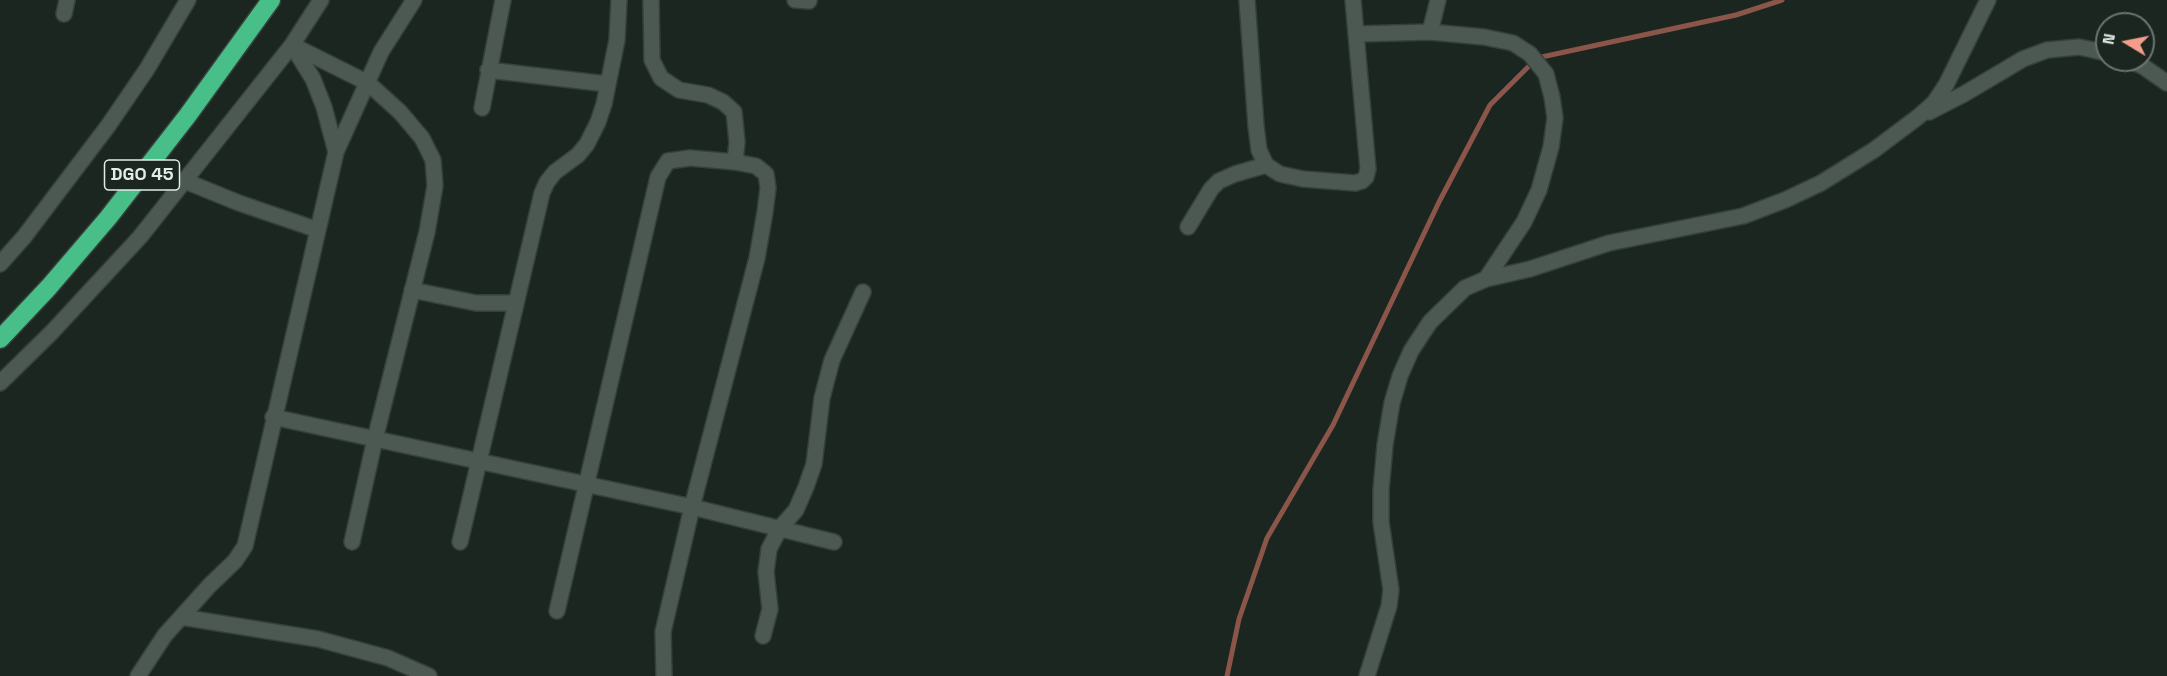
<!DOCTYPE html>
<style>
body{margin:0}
#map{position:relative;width:2167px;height:676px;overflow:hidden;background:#1b2620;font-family:"Space Grotesk",sans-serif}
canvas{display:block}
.north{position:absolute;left:2095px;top:12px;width:60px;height:60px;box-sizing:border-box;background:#1b2620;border:2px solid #6b7570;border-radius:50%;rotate:280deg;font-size:16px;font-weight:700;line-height:24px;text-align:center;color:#e4ece7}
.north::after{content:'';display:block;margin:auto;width:21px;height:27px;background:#f49d8b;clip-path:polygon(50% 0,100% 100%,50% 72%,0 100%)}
</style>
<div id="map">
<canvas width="2167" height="676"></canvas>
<div class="north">N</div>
</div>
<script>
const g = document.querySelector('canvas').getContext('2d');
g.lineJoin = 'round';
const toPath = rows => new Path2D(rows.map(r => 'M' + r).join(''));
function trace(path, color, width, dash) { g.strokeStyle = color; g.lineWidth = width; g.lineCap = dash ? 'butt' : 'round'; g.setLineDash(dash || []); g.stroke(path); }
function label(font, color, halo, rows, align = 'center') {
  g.font = font + ' "Space Grotesk",sans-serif'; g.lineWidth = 6; g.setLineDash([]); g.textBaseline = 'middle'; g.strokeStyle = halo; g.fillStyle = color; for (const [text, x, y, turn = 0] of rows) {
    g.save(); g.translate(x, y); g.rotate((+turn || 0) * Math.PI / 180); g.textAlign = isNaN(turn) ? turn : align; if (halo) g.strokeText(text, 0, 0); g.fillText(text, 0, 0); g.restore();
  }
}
trace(toPath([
 [1227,676,1239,619,1267,538,1333,425,1439,202,1490,105,1537,58,1736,15,1782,0]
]), '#8b5549', 5);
const street = toPath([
 [651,0,652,60,661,78,679,90,708,95,723,102,734,112,737,142,735,162],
 [795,0,809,1],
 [1247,0,1256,126,1259,150,1266,165,1280,174,1303,179,1355,183,1362,181,1366,177,1368,169,1353,0],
 [64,14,67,0],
 [1430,32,1438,0],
 [1357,34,1430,32,1484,37,1513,43,1530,54,1546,74,1552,97,1555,118,1551,147,1539,190,1524,222,1486,279],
 [292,45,368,83,400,112,422,138,433,160,435,186,427,232,375,439,352,542],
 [292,45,313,79,324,107,336,152],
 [2128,60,2144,67,2167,83],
 [488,70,607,84],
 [482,108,503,0],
 [1929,112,1964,94,2023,59,2047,50,2079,47,2107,53],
 [185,181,239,203,318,230],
 [1188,227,1211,189,1219,181,1235,174,1266,165],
 [0,264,24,237,108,126,147,69,188,0],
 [412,290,476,303,516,303],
 [0,383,52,332,140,237,292,45,321,0],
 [273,417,692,507,834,542],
 [460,542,542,193,547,182,555,172,578,155,587,144,598,122,604,104,617,40,619,0],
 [557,611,658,177,668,161,690,158,735,162,756,166,766,174,768,188,765,212,757,258,692,507,663,632,664,676],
 [181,617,318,639,388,658,429,676],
 [763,636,770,609,766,572,769,549,780,528,796,510,806,487,814,464,822,398,832,360,863,292],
 [138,676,165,635,210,585,235,561,245,546,336,152,381,52,414,0],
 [1367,676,1389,606,1391,590,1381,522,1381,490,1385,445,1392,403,1400,376,1411,351,1430,322,1465,288,1486,279,1530,269,1609,243,1743,216,1785,200,1821,183,1874,150,1918,117,1934,103,1946,85,1988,0]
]);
const highway = toPath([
 [0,339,49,287,108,218,188,115,271,0]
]);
trace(street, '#36403a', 18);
trace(highway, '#36403a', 21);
trace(street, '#4c5952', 15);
trace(highway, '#48be88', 18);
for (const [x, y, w] of [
 [142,175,75]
]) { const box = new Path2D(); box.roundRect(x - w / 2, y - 15, w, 30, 4.5); g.fillStyle = '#1b2620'; g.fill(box); trace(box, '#e4ece7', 1.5); }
label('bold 18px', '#e4ece7', null, [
 ["DGO 45",142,175]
]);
</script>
